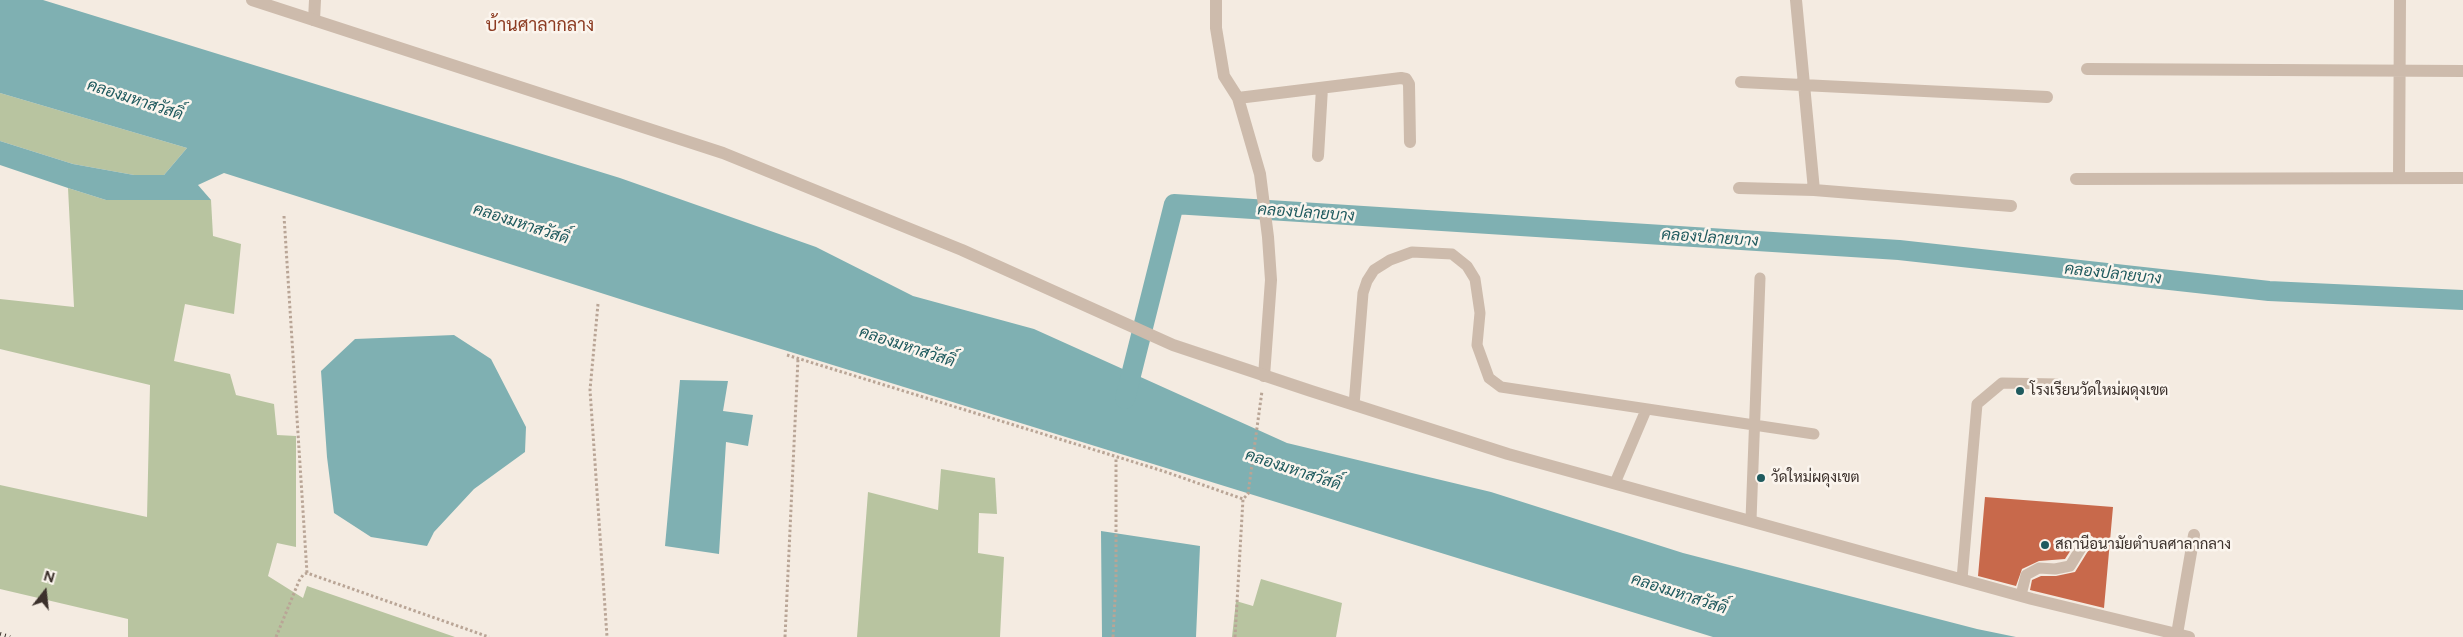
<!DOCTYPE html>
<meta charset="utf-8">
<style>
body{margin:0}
#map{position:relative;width:2463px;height:637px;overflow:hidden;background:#f4ebe1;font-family:Figtree,sans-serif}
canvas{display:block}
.north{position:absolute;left:20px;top:567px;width:50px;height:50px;-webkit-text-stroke:4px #fbf5ee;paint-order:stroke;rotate:16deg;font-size:14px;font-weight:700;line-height:20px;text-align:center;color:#3b302b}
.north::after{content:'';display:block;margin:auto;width:18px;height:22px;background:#3b302b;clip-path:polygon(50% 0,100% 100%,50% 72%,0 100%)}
</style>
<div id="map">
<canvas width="2463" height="637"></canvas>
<div class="north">N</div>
</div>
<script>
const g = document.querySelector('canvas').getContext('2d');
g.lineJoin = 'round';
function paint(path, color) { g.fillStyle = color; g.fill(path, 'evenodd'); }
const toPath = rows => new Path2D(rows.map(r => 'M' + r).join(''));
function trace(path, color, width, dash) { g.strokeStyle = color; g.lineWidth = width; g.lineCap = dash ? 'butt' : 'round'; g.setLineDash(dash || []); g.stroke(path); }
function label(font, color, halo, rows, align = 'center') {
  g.font = font + ' Figtree,Sarabun,sans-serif'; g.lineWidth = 5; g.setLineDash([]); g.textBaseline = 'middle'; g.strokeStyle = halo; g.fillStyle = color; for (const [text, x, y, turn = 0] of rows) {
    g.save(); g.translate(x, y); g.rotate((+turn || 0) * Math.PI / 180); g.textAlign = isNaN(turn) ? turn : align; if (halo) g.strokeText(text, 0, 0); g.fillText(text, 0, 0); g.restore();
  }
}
paint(toPath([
 [0,93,187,148,164,175,134,175,73,164,0,141],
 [68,188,106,200,211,200,213,236,241,244,234,314,185,304,174,361,230,374,236,395,274,404,277,435,296,436,296,547,277,543,268,576,303,598,307,586,455,637,128,637,128,619,0,589,0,485,147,517,150,385,0,349,0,299,74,307],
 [941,469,995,478,997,514,979,513,978,553,1004,557,1000,637,857,637,868,492,938,510],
 [1261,579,1342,603,1336,637,1232,637,1236,601,1253,606]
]), '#b8c4a0');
paint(toPath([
 [0,0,43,0,620,178,816,247,913,296,1034,329,1287,443,1491,492,1683,553,1977,629,2016,637,1713,637,645,307,224,173,198,185,211,200,106,200,68,188,0,165,0,141,73,164,134,175,164,175,187,148,0,93],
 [454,335,491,359,526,427,525,452,474,489,434,532,427,546,371,537,334,513,327,457,321,371,355,339],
 [680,380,728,381,723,411,753,415,748,446,726,442,719,554,665,546],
 [1101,531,1200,546,1196,637,1102,637]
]), '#7fb0b2');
trace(toPath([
 [1125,399,1174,204,1899,250,2269,291,2463,300]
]), '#7fb0b2', 20);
paint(toPath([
 [1985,497,2113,507,2104,608,2030,590,2032,580,2041,576,2056,576,2075,572,2093,543,2093,537,2087,533,2080,536,2065,559,2039,561,2022,569,2016,586,1978,576]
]), '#c8694b');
trace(toPath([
 [284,216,307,573],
 [598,304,590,390,607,637],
 [787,355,1163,471,1243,499,1248,494,1262,391],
 [276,637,299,581,303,575,307,573,489,637],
 [785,637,798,359],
 [1113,637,1116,580,1116,457],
 [1235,637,1243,499]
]), '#b9a596', 3, [2.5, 2.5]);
trace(toPath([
 [1354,405,1363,293,1367,281,1374,270,1390,260,1412,252,1452,254,1467,266,1475,279,1480,313,1477,345,1489,378,1501,387,1814,434],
 [1615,483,1646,410],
 [1751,520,1760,278],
 [1962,579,1977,404,2002,383,2058,384],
 [2021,595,2026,575,2039,568,2055,569,2070,566,2086,540]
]), '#cdbbac', 11);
trace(toPath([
 [1216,0,1216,28,1224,76,1238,98,1260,174,1268,237,1271,280,1264,376],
 [1796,0,1814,190],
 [314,20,315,0],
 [2087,69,2463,71],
 [1741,82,2047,97],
 [1238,98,1401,78,1406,79,1409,84,1410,142],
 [1318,156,1322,88],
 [2399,177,2400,0],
 [2076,179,2463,178],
 [1739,188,1814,190,2011,206],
 [2177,634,2194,535]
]), '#cdbbac', 12);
trace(toPath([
 [252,0,723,153,962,250,1173,345,1311,391,1508,454,2032,599,2189,637]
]), '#cdbbac', 12);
trace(toPath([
 [0,634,10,637]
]), '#3b302b', 4, [1, 4]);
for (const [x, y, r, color] of [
 [2020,391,5,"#1f5a5e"],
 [1761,478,5,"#1f5a5e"],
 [2045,545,5,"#1f5a5e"]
]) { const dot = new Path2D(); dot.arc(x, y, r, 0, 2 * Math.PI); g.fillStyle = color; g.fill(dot); trace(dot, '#fbf5ee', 2); }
label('15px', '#3b302b', '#fbf5ee', [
 ["โรงเรียนวัดใหม่ผดุงเขต",2030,391],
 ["วัดใหม่ผดุงเขต",1771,478],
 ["สถานีอนามัยตำบลศาลากลาง",2055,545]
], 'left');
label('italic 16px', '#1f5a5e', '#fbf5ee', [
 ["คลองมหาสวัสดิ์",135,100,18],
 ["คลองปลายบาง",1306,213,4],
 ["คลองมหาสวัสดิ์",521,224,18],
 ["คลองปลายบาง",1710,238,4],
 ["คลองปลายบาง",2113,274,6],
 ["คลองมหาสวัสดิ์",907,347,18],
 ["คลองมหาสวัสดิ์",1293,470,18],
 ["คลองมหาสวัสดิ์",1679,594,18]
]);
label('18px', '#8c3b22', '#fbf5ee', [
 ["บ้านศาลากลาง",540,26]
]);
</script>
